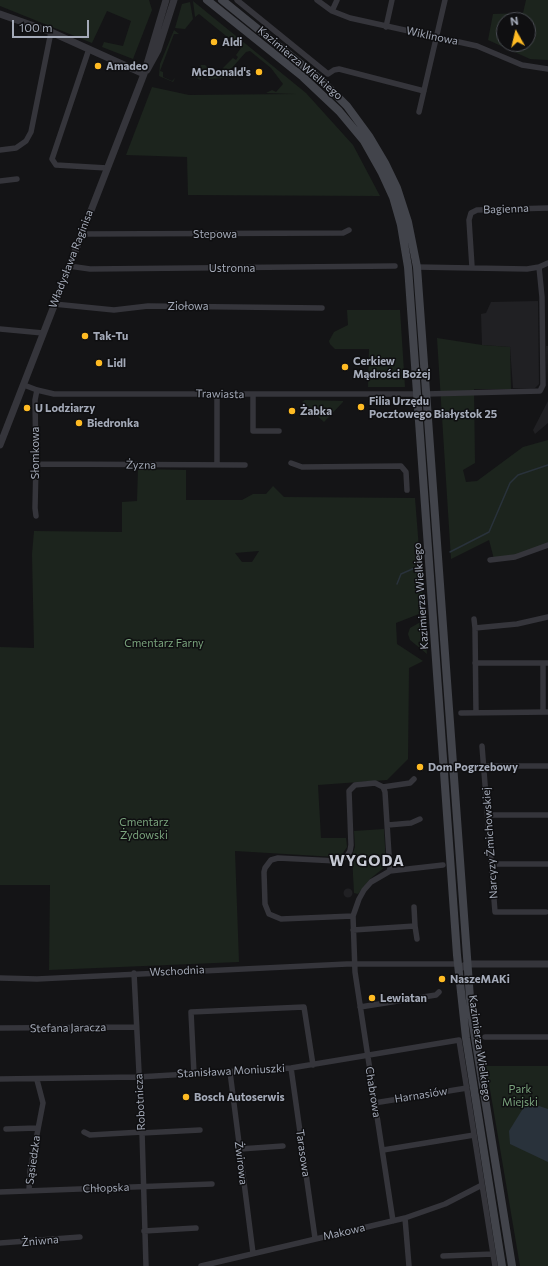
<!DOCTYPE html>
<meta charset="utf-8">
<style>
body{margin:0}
#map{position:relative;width:548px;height:1266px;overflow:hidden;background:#141416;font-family:Commissioner,sans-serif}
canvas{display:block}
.north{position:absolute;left:496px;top:12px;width:40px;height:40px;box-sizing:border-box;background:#0f0f11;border:1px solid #4b4d54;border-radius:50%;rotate:352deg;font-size:11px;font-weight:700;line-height:16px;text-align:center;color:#a4aab8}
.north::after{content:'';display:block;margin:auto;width:14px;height:18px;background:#ffbb23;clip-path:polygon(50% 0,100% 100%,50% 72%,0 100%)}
.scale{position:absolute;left:12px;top:20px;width:77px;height:18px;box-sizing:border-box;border:2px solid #a4aab8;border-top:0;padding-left:5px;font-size:12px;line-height:14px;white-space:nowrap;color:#a4aab8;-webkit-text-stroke:3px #0f0f11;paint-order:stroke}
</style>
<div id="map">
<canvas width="548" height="1266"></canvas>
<div class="north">N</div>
<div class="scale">100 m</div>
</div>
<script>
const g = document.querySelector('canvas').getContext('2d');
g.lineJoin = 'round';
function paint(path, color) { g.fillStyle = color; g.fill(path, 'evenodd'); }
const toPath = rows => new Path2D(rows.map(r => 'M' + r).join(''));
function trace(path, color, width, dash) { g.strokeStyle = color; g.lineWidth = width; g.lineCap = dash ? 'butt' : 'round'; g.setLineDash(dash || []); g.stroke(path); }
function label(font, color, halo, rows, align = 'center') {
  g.font = font + ' Commissioner,sans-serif'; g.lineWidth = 3; g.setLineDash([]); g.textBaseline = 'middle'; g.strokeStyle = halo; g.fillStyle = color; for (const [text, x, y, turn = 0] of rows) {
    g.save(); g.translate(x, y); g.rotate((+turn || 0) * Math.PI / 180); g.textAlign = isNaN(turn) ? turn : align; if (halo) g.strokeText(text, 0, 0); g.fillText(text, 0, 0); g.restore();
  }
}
paint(toPath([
 [538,301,539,384,535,388,513,388,510,347,482,345,481,314,486,313,491,302],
 [546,346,548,346,547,387],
 [548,401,548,423,535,434,533,430],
 '343.5 893a4.5 4.5 0 1 1 9 0a4.5 4.5 0 1 1-9 0Z'
]), '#202023');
paint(toPath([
 [0,0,149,0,152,10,133,59,102,47,104,42,123,46,131,21,107,11,92,43,0,6],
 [526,0,548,0,548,60,530,59,488,40,493,14,523,13],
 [504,20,528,20,528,44,504,44],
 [193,1,306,93,353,145,380,196,188,195,187,157,126,155,152,87,189,95,296,94,266,93,272,90,276,92,283,84,271,68,250,51,246,52,223,78,209,79,208,76,201,76,201,80,198,79,196,75,201,65,205,65,214,74,215,72,217,74,233,58,236,60,238,57,236,55,241,48,199,14,195,17],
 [190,2,193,19,185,29,175,28,182,4],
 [174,30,179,34,174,34,160,71,163,72,163,77,172,81,175,78,173,82,159,76,160,64],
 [347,310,400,310,405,387,368,387,369,349,335,349,330,344,329,341,334,332,348,325],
 [437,338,482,345,510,347,511,389,474,389,475,463,463,470,466,482,477,481,523,447,548,440,548,545,515,557,494,559,489,540,451,559],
 [305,400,343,401,343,402,324,422,302,402],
 [138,469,186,470,186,500,242,500,253,494,266,494,273,486,284,497,415,498,424,612,396,623,397,644,423,661,409,668,408,759,387,780,318,785,321,838,346,838,347,847,341,856,336,857,235,851,239,962,49,970,50,885,0,885,0,647,34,648,32,554,34,531,122,532,122,502,137,501],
 [259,551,252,562,242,562,235,553],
 [424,620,427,654,410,640,408,634,410,628],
 [384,829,386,866,370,879,358,894,354,893,352,856,355,847,354,831],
 [486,1066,548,1066,548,1266,520,1266]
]), '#1c241d');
paint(toPath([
 [527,1102,548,1109,548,1162,510,1144,509,1131]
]), '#29323b');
trace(toPath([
 [450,552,489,532,510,483,518,475,548,465],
 [397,584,401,574,417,567]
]), '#29323b', 1.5);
trace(toPath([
 [237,0,328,74,334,70,339,69,424,91],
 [317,0,332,11,350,18,477,46,522,65,548,69],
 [332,11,337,0],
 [386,27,392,0],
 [89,49,52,159,56,165,107,168],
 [419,112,445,0],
 [0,150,16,148,26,141,31,132,51,32],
 [0,181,17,179],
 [81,234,343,233,349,230],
 [69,266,90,269,395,266],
 [417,267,527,269,539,267,548,263],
 [472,267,469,220,471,213,477,210,548,208],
 [54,304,114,310,148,306,322,308],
 [0,329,43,333],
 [24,385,37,390,54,394,418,394],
 [217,394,217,465],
 [253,394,253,431,279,431],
 [426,394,540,391,543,385,542,297,539,267],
 [291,463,302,467,401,466,406,472,407,490],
 [36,464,245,465],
 [36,516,35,508,36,464,35,400,37,390],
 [490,560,515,557,548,545],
 [474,619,475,628],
 [475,663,548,663],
 [543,663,543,712],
 [461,713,548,712],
 [476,713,475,628,517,624,548,617],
 [482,746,495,912,546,912],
 [484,766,548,766],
 [383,787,410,783,414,779],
 [488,815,548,815],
 [388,825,411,823,420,819],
 [491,864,548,864],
 [390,871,443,865],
 [353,916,359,899,364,890,371,882,390,871,385,792,383,787,375,783,355,785,349,791,351,845,350,851,347,856,337,861,278,858,271,860,265,868,264,872,265,904,269,914,281,919,353,916,355,972,393,1221],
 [415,926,417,939],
 [353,930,415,926,414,907],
 [134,973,142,1132,146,1266],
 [0,978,37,979,347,964,458,964],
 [360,1007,436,995,439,992],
 [0,1028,136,1027],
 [485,1037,548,1037],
 [291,1068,315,1238],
 [230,1072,253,1253],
 [194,1074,191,1012,304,1007,313,1065],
 [0,1079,138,1077,291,1068,459,1040,495,1266],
 [374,1103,467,1088],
 [6,1129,37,1128],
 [84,1132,90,1135,142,1132],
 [142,1133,200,1130],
 [240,1149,283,1146],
 [383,1150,474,1135],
 [29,1191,30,1171,43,1103,37,1080],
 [0,1192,212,1184],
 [405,1218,409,1266],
 [144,1231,196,1228],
 [0,1243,80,1237],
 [443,1256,493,1254],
 [201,1266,405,1218,445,1204,482,1185]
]), '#35353b', 5.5);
trace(toPath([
 [0,14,51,32,144,74],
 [147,70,158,50,174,0],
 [0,445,144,74,166,0],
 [459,969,467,964,548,964]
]), '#35353b', 7);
trace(toPath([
 [207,0,303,77,339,111,364,141,382,173,393,197,401,225,408,267,457,955,466,1038,502,1266],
 [222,0,322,81,347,106,369,136,385,163,397,188,408,222,417,267,471,1012,512,1266]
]), '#42444b', 8);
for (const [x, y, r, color] of [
 [214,42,4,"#ffbb23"],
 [98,66,4,"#ffbb23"],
 [259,72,4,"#ffbb23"],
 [85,336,4,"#ffbb23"],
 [99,363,4,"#ffbb23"],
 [345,367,4,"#ffbb23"],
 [361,407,4,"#ffbb23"],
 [27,408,4,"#ffbb23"],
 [292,411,4,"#ffbb23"],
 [79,423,4,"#ffbb23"],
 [420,767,4,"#ffbb23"],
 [442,979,4,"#ffbb23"],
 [372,998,4,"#ffbb23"],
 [186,1097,4,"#ffbb23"]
]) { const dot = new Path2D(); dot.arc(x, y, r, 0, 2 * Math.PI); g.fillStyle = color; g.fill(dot); trace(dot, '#0f0f11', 1.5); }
label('11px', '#a4aab8', '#0f0f11', [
 ["Wiklinowa",432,36,12],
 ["Kazimierza Wielkiego",300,63,40],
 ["Bagienna",506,209,-2],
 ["Stepowa",215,234],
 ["Władysława Raginisa",71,259,-69],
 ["Ustronna",232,268],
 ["Ziołowa",188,306],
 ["Trawiasta",220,394,1],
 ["Słomkowa",35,453,-90],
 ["Żyzna",141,465,1],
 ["Kazimierza Wielkiego",421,596,-94],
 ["Narcyzy Żmichowskiej",490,843,-94],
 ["Wschodnia",177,971,-3],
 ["Stefana Jaracza",68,1028,-1],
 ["Kazimierza Wielkiego",480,1048,82],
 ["Stanisława Moniuszki",231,1071,-3],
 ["Chabrowa",373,1092,81],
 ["Harnasiów",421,1095,-9],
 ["Robotnicza",140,1102,-93],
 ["Tarasowa",303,1153,82],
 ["Sąsiedzka",33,1160,-82],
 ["Żwirowa",241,1163,83],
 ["Chłopska",106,1188,-2],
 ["Makowa",344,1232,-13],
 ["Żniwna",40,1241,-5]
]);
label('bold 11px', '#a4aab8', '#0f0f11', [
 ["Aldi",222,42],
 ["Amadeo",106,66],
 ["McDonald's",251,72,"right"],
 ["Tak-Tu",93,336],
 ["Cerkiew",353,361],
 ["Mądrości Bożej",353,374],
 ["Lidl",107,363],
 ["Filia Urzędu",369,401],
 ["Pocztowego Białystok 25",369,414],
 ["U Lodziarzy",35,408],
 ["Żabka",300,411],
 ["Biedronka",87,423],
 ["Dom Pogrzebowy",428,767],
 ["NaszeMAKi",450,979],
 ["Lewiatan",380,998],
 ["Bosch Autoserwis",194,1097]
], 'left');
label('11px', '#7aa47d', '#0f0f11', [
 ["Cmentarz Farny",164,643],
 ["Cmentarz",144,822],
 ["Żydowski",144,835],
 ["Park",520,1089],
 ["Miejski",520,1102]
]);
g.letterSpacing = '1px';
label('bold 15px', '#c6c9d3', '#0f0f11', [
 ["WYGODA",367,861]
]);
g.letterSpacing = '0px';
</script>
